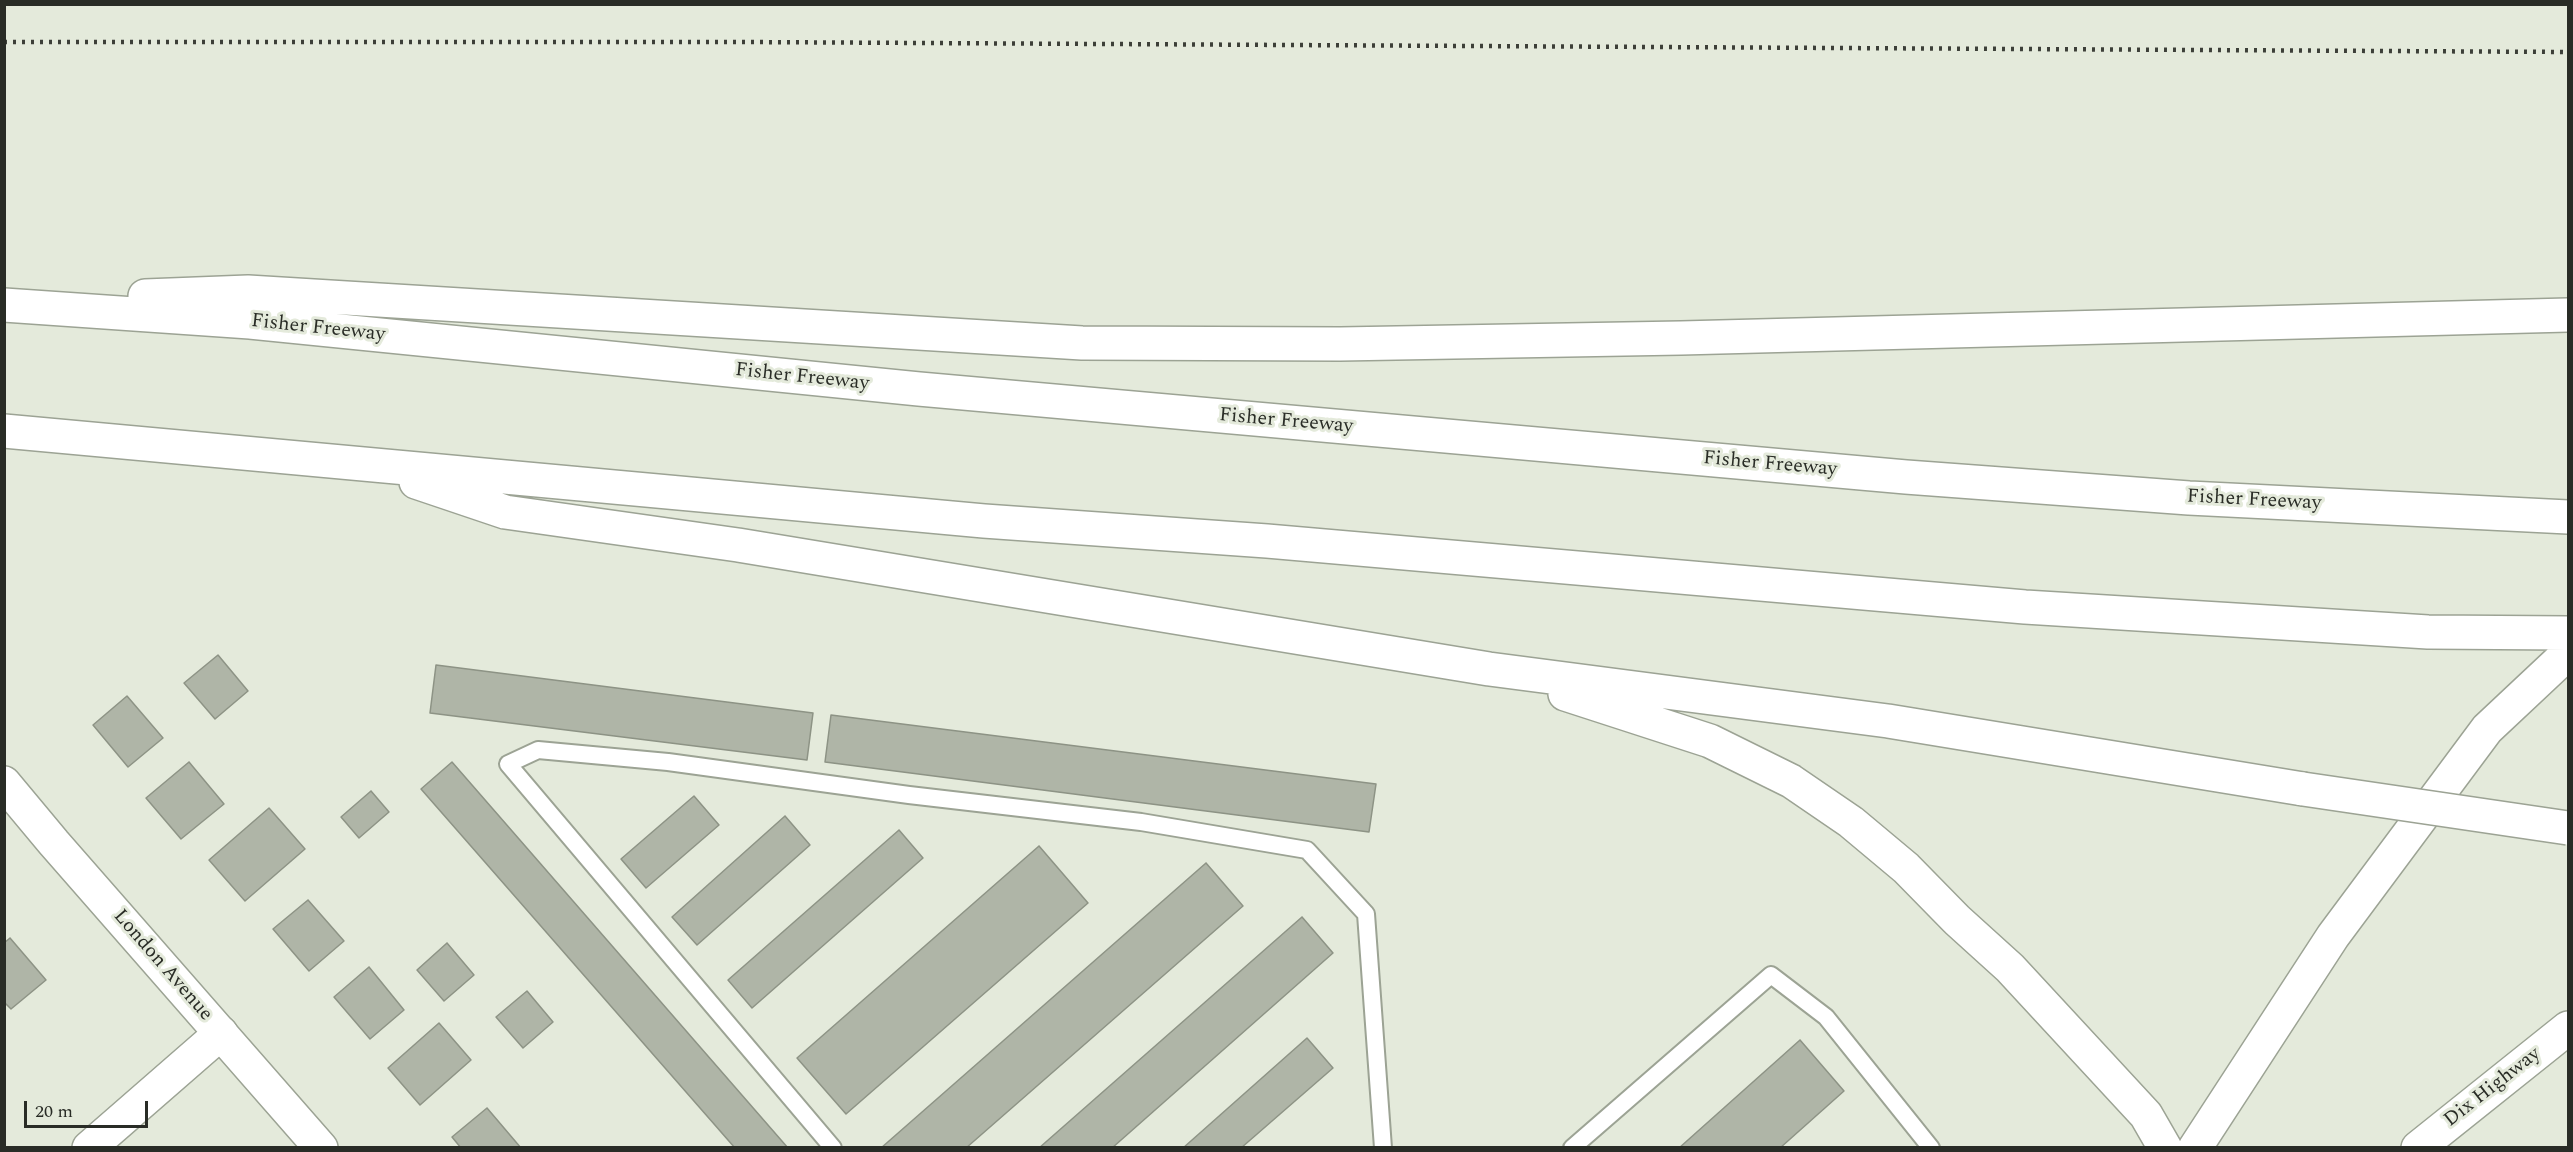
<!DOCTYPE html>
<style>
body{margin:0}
#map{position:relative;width:2573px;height:1152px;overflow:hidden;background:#e4eadb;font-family:Spectral,serif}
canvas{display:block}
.frame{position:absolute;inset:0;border:6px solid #292c26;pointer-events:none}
.scale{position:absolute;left:24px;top:1101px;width:124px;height:27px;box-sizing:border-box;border:3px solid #292c26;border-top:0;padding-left:8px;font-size:18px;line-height:21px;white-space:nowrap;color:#292c26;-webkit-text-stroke:4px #e4eadb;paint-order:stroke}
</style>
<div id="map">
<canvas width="2573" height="1152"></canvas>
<div class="frame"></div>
<div class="scale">20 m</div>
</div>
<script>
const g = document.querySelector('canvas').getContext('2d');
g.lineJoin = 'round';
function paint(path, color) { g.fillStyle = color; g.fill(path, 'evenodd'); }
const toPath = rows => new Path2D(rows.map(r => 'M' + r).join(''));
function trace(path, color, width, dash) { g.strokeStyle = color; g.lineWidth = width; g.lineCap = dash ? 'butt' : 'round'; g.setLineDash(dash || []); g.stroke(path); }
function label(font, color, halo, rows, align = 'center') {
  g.font = font + ' Spectral,serif'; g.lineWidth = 6; g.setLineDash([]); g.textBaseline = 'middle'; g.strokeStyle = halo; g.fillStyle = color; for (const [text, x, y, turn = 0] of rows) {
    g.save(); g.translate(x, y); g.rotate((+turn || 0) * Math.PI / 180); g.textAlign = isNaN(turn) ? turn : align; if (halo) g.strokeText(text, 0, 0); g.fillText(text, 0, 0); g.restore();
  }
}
const building = toPath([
 [218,655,248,691,215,719,184,683,218,655],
 [436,665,813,713,807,760,430,713,436,665],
 [127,696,163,738,128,767,93,725,127,696],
 [831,715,1376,784,1369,832,825,762,831,715],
 [189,762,224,804,181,839,146,798,189,762],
 [452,762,788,1148,735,1148,421,789,452,762],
 [371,791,389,812,359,838,341,817,371,791],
 [694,796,719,825,646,888,621,859,694,796],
 [269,808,305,849,245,901,209,860,269,808],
 [785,816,810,845,697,945,672,917,785,816],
 [899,830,923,858,752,1008,728,980,899,830],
 [1039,846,1088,903,846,1114,797,1058,1039,846],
 [1206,863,1243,906,966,1148,881,1148,1206,863],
 [308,900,344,941,309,971,273,929,308,900],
 [1302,917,1333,953,1112,1148,1039,1148,1302,917],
 [10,938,46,980,11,1009,4,1002,4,943,10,938],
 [447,943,474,975,444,1001,417,970,447,943],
 [369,967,404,1010,370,1039,334,997,369,967],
 [527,991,553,1022,523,1048,496,1017,527,991],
 [439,1023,471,1060,420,1105,388,1068,439,1023],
 [1307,1038,1333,1068,1241,1148,1183,1148,1307,1038],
 [1800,1040,1844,1091,1780,1148,1679,1148,1800,1040],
 [487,1108,521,1148,461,1148,452,1137,487,1108]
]);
paint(building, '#afb5a7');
trace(building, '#8d9385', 1.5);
const lane = toPath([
 [833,1148,508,764,538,750,668,762,909,795,1141,822,1307,850,1366,914,1383,1148],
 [1572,1148,1771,975,1826,1017,1931,1148]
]);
const street = toPath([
 [89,1148,221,1033]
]);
const secondary = toPath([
 [4,783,54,843,321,1148]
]);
const primary = toPath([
 [2418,1148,2568,1028]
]);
const highway = toPath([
 [145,296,248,292,1082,343,1340,344,1681,338,2568,315],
 [4,305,250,322,919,389,1906,477,2189,498,2568,517],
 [4,431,984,521,1267,541,2025,607,2428,632,2568,633],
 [416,482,505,512,738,545,1489,669,1888,721,2303,789],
 [1565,694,1710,741,1791,781,1851,822,1906,868,1957,920,2010,968,2146,1115,2165,1148],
 [2195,1148,2333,936,2487,729,2568,653]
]);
trace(lane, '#9ca394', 20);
trace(street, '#9ca394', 36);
trace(secondary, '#9ca394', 36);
trace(primary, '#9ca394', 36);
trace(highway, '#9ca394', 36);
trace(lane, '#fff', 16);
trace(street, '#fff', 33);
trace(secondary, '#fff', 33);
trace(primary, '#fff', 33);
trace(highway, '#fff', 33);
trace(toPath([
 [4,42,741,42,2568,52]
]), '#3c3f38', 4.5, [3, 6]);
const highwayBridge = toPath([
 [2303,789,2568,828]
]);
trace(highwayBridge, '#9ca394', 36, []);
trace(highwayBridge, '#fff', 33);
label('20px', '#292c26', '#e4eadb', [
 ["Fisher Freeway",318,329,6],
 ["Fisher Freeway",802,378,6],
 ["Fisher Freeway",1286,422,5],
 ["Fisher Freeway",1770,465,5],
 ["Fisher Freeway",2254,501,3],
 ["London Avenue",162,966,49],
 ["Dix Highway",2493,1088,-38]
]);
</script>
